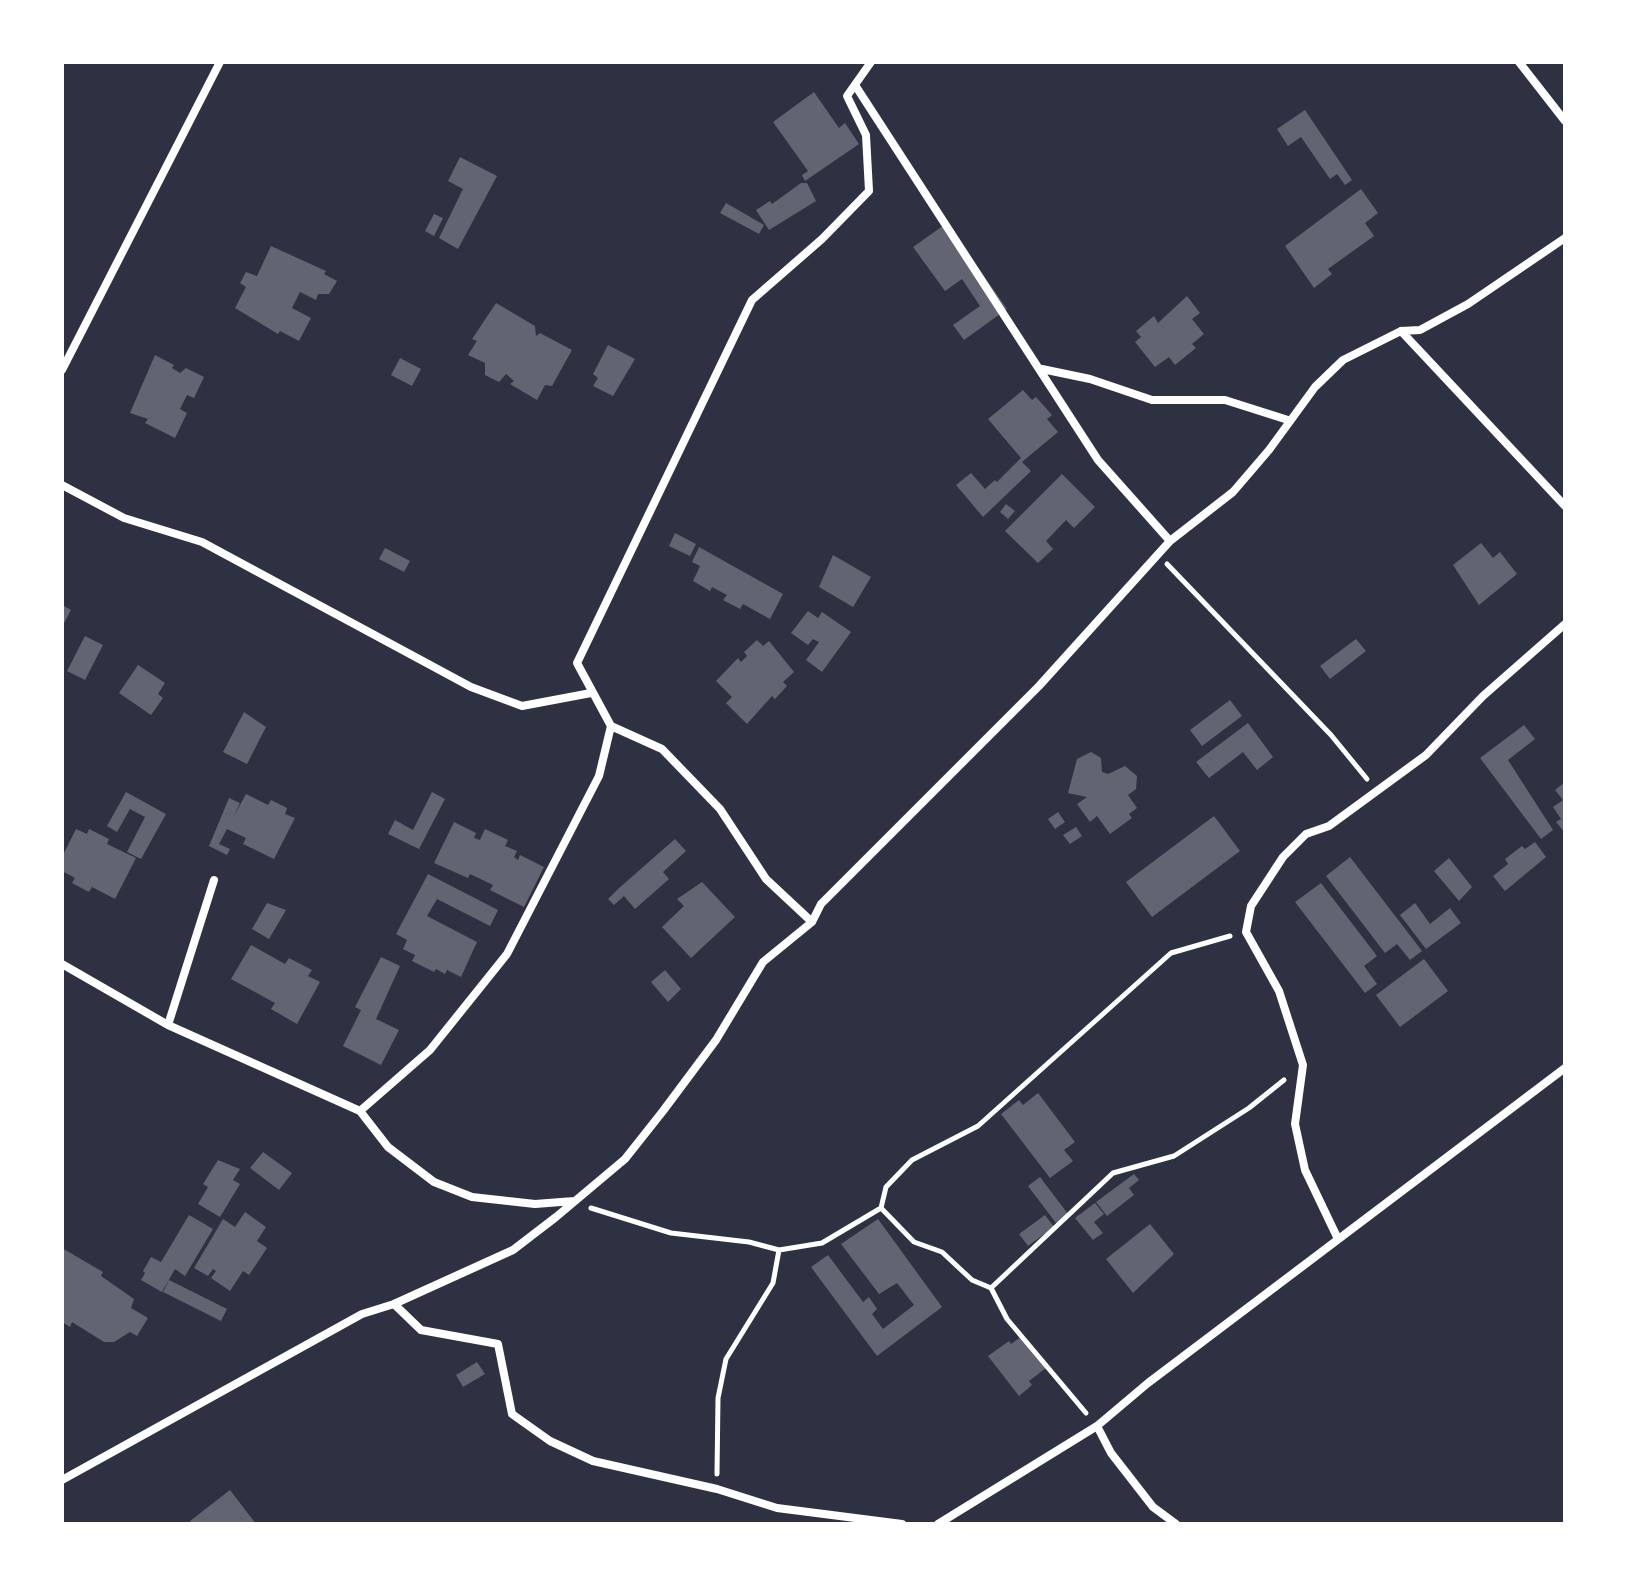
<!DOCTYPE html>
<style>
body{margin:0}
#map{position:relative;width:1627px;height:1586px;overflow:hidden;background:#2d3142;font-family:Commissioner,sans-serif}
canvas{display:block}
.frame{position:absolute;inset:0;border:64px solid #fff;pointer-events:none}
</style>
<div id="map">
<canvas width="1627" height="1586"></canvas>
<div class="frame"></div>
</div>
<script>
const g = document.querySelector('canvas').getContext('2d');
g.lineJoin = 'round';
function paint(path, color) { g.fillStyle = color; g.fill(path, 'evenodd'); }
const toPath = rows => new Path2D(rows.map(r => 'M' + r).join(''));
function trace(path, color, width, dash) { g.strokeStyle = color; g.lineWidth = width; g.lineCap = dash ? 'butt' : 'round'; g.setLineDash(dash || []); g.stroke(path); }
paint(toPath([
 [814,92,839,128,845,123,859,144,805,181,802,175,808,171,773,122],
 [1305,110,1352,180,1345,185,1337,174,1330,179,1301,137,1288,146,1277,129],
 [460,157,497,176,458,249,439,238,463,189,448,181],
 [801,183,807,183,816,201,769,230,756,210,770,201,772,204],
 [1361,189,1378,213,1365,223,1374,236,1328,269,1332,274,1314,288,1285,246],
 [726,203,764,225,759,234,720,213],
 [434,214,443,218,434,236,425,231],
 [947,223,1007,309,964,340,953,325,980,306,962,279,945,291,913,247],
 [271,246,326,271,324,274,337,281,329,294,318,294,316,300,300,292,292,308,311,318,299,341,280,331,278,334,235,308,246,287,240,283,246,272,257,276],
 [1187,296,1200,313,1192,319,1204,334,1192,344,1196,348,1175,365,1169,357,1155,367,1135,342,1141,337,1136,331,1154,316,1158,323],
 [496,303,535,326,536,336,540,333,572,350,552,386,545,385,537,400,510,384,514,381,506,374,499,382,485,375,485,363,468,355,477,341,472,339],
 [608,345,635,359,613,396,593,386,598,378,593,374],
 [155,355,174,365,172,368,180,373,186,368,204,377,194,398,187,395,180,409,187,413,175,438,145,423,148,419,130,413],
 [400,358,421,369,412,386,391,375],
 [1023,390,1032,400,1036,397,1052,415,1047,419,1058,432,1022,462,1031,471,983,517,956,485,971,473,985,489,995,480,997,482,1021,458,988,419],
 [1062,474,1095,507,1074,528,1066,520,1046,541,1053,549,1038,563,1005,531],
 [1006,504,1015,511,1008,519,1000,512],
 [675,533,696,544,690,556,669,546],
 [1481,543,1493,558,1500,552,1517,574,1479,605,1453,565],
 [699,547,783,594,770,619,743,604,740,609,723,600,727,595,712,587,710,591,693,581,700,566,692,562],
 [385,548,410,561,404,572,379,559],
 [833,555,871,577,853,607,819,587],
 [62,605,71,610,62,627],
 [808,611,818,618,822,612,851,632,822,672,806,660,819,642,813,639,808,645,791,633],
 [85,636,103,645,85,680,67,671],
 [1356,639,1366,651,1330,679,1320,666],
 [757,640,763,646,769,641,794,672,783,682,787,686,775,699,772,696,747,724,726,703,732,697,716,681,738,658,741,662,747,656,744,652],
 [138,665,165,683,158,694,163,698,151,715,119,693],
 [1230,700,1242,716,1202,746,1190,730],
 [244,712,266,727,247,764,223,752],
 [1248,723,1273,757,1257,770,1243,752,1209,778,1196,762],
 [1524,725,1535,739,1508,760,1553,830,1541,839,1480,758],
 [1091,752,1101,758,1102,772,1108,774,1125,766,1137,776,1136,789,1128,795,1137,808,1129,814,1132,818,1110,834,1097,816,1090,822,1077,804,1087,797,1068,793,1077,759],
 [1565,782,1565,833,1556,822,1561,819,1553,807,1563,800,1555,790],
 [126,792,166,814,141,859,127,852,145,817,130,809,117,832,107,826],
 [432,792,445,799,419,849,388,834,395,820,413,830],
 [246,794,268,805,271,800,287,808,285,814,295,818,274,859,243,844,246,838,227,829,219,844,230,849,227,855,209,846,229,798,240,803,234,816],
 [1058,812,1065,822,1055,829,1048,819],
 [1214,816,1240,851,1152,917,1126,882],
 [454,822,476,833,474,838,480,840,485,829,508,840,505,846,517,851,514,857,518,860,520,855,544,867,524,907,490,890,493,885,470,874,468,878,434,863],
 [1076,827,1082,836,1070,844,1063,835],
 [76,829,87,834,89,829,109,839,107,844,136,858,115,899,92,887,89,892,72,883,75,878,62,871,62,857],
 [675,839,686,851,663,872,669,879,635,909,624,896,614,905,608,899,618,889],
 [1535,842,1546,857,1505,891,1493,876,1508,864,1505,859,1522,846,1525,849],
 [1350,857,1422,951,1410,960,1397,944,1385,953,1326,876],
 [1449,858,1472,887,1459,901,1434,871],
 [428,874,498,910,490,926,437,899,427,916,477,942,461,977,447,970,445,974,436,969,434,972,412,961,415,955,403,949,407,940,396,934],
 [702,882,735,917,691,958,662,927,684,906,677,899],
 [1321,883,1377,956,1364,966,1377,984,1365,993,1295,902],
 [267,903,286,910,269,939,252,929],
 [1415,903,1430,924,1450,908,1461,923,1426,949,1400,915],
 [251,945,285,964,289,958,312,970,308,976,320,982,297,1024,271,1009,275,1003,231,979],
 [381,957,400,966,376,1019,399,1030,381,1065,343,1046,361,1010,355,1007],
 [1424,959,1448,991,1400,1027,1376,995],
 [665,970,681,989,668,1002,651,982],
 [1038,1093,1075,1142,1064,1150,1073,1161,1050,1178,1001,1114,1019,1100,1023,1105],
 [263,1152,292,1173,279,1190,250,1168],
 [218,1160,240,1169,233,1180,240,1184,220,1217,198,1204,208,1187,203,1184],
 [1134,1174,1139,1180,1129,1188,1134,1195,1107,1216,1096,1202],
 [1040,1177,1068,1214,1056,1223,1028,1186],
 [1095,1203,1104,1214,1094,1222,1103,1233,1093,1240,1075,1218],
 [245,1212,266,1227,257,1241,267,1248,249,1275,243,1271,230,1291,211,1278,216,1271,213,1269,208,1276,194,1268,223,1219,235,1227],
 [189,1215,213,1229,185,1276,175,1269,162,1292,141,1280,145,1273,143,1271,151,1257,161,1262],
 [1045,1215,1054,1227,1028,1246,1019,1234],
 [878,1219,942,1307,877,1356,811,1267,828,1255,863,1302,869,1297,877,1309,872,1314,883,1329,914,1305,897,1283,879,1294,841,1244],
 [1150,1224,1174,1254,1133,1293,1106,1259],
 [62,1248,103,1272,101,1276,134,1299,131,1308,148,1318,137,1336,130,1332,114,1342,104,1342,72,1322,70,1327,62,1322],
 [169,1280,227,1309,221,1321,163,1292],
 [1022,1336,1046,1368,1029,1381,1032,1385,1019,1396,988,1356,1009,1341,1011,1344],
 [477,1362,485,1374,463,1387,456,1375],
 [230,1490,256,1524,192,1524,190,1521]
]), '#626471');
trace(toPath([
 [1167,564,1331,735,1367,779],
 [591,1208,671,1233,749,1242,779,1250,822,1243,881,1208,914,1242,942,1252,972,1280,991,1288,1007,1319,1086,1413],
 [881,1208,886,1187,912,1160,978,1126,1171,953,1230,936],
 [991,1288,1113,1173,1174,1156,1249,1108,1284,1080],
 [717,1474,718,1398,726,1359,773,1283,779,1250]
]), '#fff', 5);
trace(toPath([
 [1519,62,1565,121],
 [855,85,1098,460,1170,541],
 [1401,331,1565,506],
 [1042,369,1090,379,1152,400,1225,400,1288,420],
 [62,370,220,62],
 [62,485,124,518,202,542,471,687,522,706,591,693],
 [611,726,662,749,720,809,766,879,812,922],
 [62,964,168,1025,360,1111,388,1147,434,1182,472,1197,535,1204,574,1201],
 [168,1025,214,880],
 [360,1111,430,1050,507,954,599,776,611,726,577,663,752,300,822,239,869,191,866,135,847,96,871,62],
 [1338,1239,1305,1170,1295,1124,1303,1065,1279,991,1246,932,1251,906,1283,857,1306,834,1329,826,1426,755,1483,696,1565,624],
 [394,1304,421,1330,498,1344,512,1414,550,1441,593,1461,717,1489,777,1508,902,1524],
 [1097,1426,1111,1453,1153,1507,1176,1524],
 [62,1480,362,1314,394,1304,513,1250,556,1217,625,1159,663,1111,716,1040,763,962,812,922,821,904,1039,686,1170,541,1233,492,1269,450,1315,387,1343,360,1401,331,1420,330,1468,304,1565,238],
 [938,1524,1097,1426,1148,1383,1565,1068]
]), '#fff', 8);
</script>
